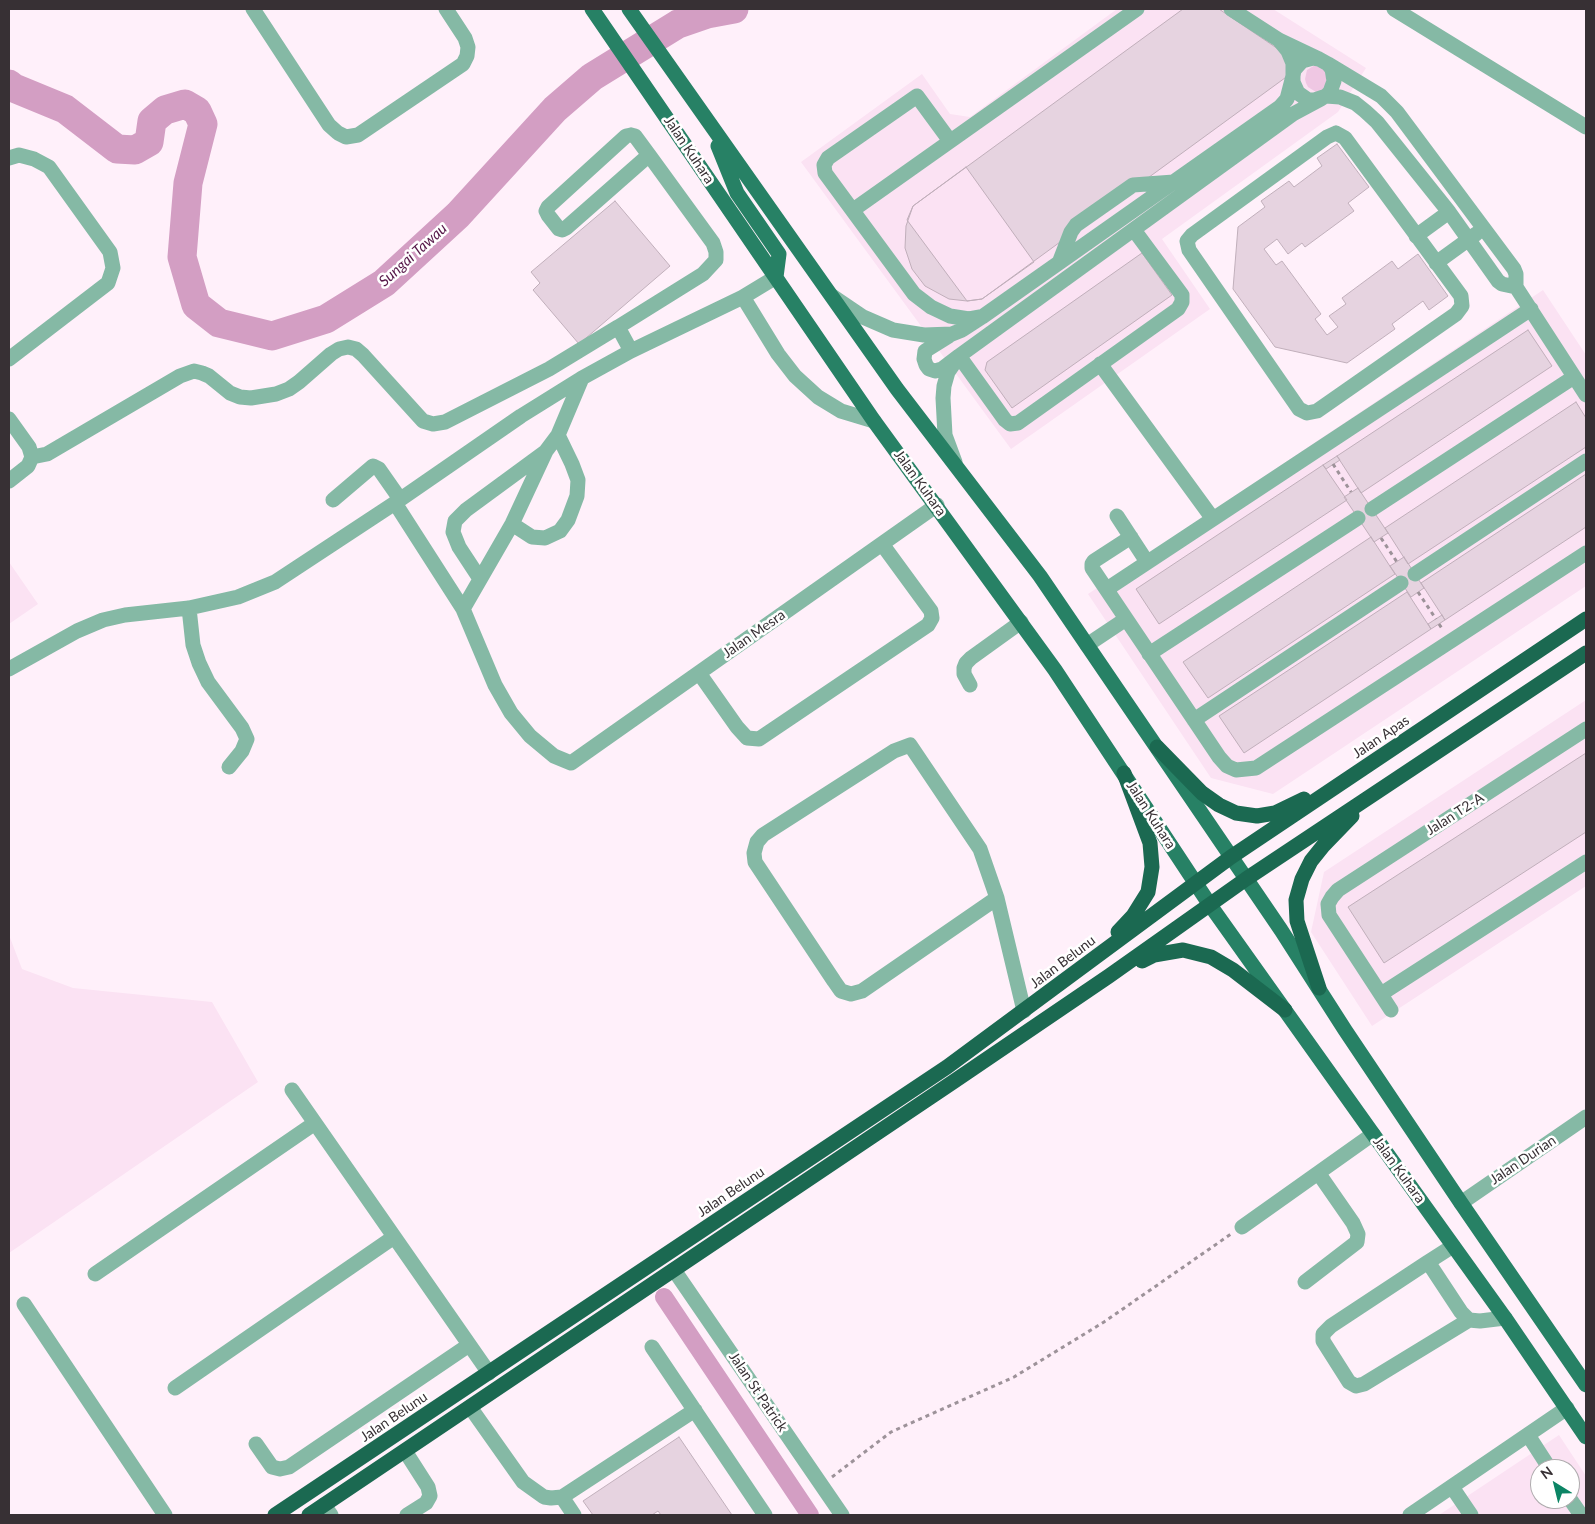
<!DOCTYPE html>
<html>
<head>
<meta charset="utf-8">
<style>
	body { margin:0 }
	#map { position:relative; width:1595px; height:1524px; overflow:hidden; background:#fff0fa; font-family:Lato,sans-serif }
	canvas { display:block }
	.frame { position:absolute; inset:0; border:10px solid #373034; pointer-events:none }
	.north { position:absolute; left:1530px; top:1459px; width:50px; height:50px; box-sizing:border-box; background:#fff; border:1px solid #afacae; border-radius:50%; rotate:324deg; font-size:14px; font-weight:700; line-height:20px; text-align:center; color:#373034 }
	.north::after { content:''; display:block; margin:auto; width:18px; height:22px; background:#0c8565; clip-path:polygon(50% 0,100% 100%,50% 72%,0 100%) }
</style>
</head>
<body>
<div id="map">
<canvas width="1595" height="1524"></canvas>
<div class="frame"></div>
<div class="north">N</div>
</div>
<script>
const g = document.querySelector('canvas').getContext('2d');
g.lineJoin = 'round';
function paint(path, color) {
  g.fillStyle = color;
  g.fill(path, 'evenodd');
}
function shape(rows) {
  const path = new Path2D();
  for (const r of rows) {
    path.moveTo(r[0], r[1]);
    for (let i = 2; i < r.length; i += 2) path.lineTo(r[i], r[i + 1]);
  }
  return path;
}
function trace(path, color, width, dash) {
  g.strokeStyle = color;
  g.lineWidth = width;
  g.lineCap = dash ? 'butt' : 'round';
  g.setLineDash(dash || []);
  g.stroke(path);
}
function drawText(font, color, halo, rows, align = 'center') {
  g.font = font + ' Lato,sans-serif';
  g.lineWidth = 5;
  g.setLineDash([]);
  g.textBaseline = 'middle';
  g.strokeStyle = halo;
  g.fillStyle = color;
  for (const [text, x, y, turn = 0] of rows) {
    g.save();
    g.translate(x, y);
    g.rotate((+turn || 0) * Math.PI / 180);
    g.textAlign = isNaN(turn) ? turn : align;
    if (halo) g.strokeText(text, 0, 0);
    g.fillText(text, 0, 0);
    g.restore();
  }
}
paint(shape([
	[1117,9,1273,9,1366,68,1338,112,1162,239,1210,309,1011,449,801,162,922,74,950,114,970,117],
	[1543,290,1586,355,1586,586,1273,794,1211,778,1088,594],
	[9,562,38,604,9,624],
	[1586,700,1586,886,1372,1026,1311,932,1324,872],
	[9,935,22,969,73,988,212,1002,258,1082,9,1253],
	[1559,1435,1586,1476,1586,1515,1439,1515],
	[1540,1469,1570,1469,1570,1499,1540,1499]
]), '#fbe2f3');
paint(shape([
	[1315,65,1324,65,1328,89,1316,92,1308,87,1306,83,1305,79,1307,70]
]), '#efc7e3');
trace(shape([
	[664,1297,810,1515]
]), '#d39ec3', 18);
trace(shape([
	[9,84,14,88,65,109,117,149,135,150,149,142,152,121,165,110,185,104,197,111,203,124,188,183,182,257,196,305,219,323,272,336,326,319,384,283,458,215,555,109,592,77,678,24,707,14,734,9]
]), '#d39ec3', 29);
const building = shape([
	[1183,9,1219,9,1284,53,1289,75,982,299,967,301,949,299,925,286,912,269,905,248,906,226,913,206,1183,9],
	[1337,144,1369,187,1348,203,1354,211,1305,247,1302,243,1288,254,1277,239,1264,249,1276,265,1282,261,1321,314,1315,319,1327,335,1338,327,1329,316,1346,304,1342,298,1392,261,1398,269,1418,254,1448,296,1429,310,1423,301,1392,324,1395,329,1347,363,1275,347,1233,289,1238,227,1265,207,1261,201,1289,181,1294,187,1322,166,1317,158,1337,144],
	[966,167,1034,262,982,299,967,301,907,220,913,206,966,167],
	[615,201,670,266,579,344,533,290,540,283,531,272,615,201],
	[1142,253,1172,295,1012,408,985,370,987,362,1142,253],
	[1528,330,1552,366,1361,493,1337,456,1528,330],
	[1576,402,1586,418,1586,447,1408,564,1385,528,1576,402],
	[1337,456,1340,460,1326,469,1323,465,1337,456],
	[1323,465,1347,500,1159,624,1136,589,1323,465],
	[1586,474,1586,527,1445,620,1421,583,1586,474],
	[1358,488,1388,533,1374,542,1344,497,1358,488],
	[1371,537,1395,574,1208,698,1183,662,1371,537],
	[1404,557,1424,588,1411,597,1390,566,1404,557],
	[1407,592,1431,629,1244,753,1219,716,1407,592],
	[1442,615,1445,620,1431,629,1428,624,1442,615],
	[1586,753,1586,832,1384,963,1348,907,1586,753],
	[679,1437,732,1515,661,1515,658,1511,652,1515,593,1515,583,1501,679,1437]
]);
paint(building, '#e6d3e0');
trace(building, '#c1afbb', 1);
trace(shape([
	[1333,464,1351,492],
	[1381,538,1397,562],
	[1418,592,1436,619],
	[1439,624,1443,630],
	[832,1477,891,1432,1014,1377,1104,1322,1231,1234]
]), '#9d9299', 3, [4, 4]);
trace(shape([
	[253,9,329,125,338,133,346,137,358,135,463,64,467,56,468,47,465,38,446,9],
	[1231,9,1279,40,1319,59],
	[1394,9,1586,127],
	[1328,64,1381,96,1397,112,1514,269,1516,274,1516,287,1586,395],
	[1326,96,1330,92,1334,81,1332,69,1328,64,1319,59,1313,58,1302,61,1294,70,1293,76,1293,82,1298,93,1308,100,1314,100,1326,96,1340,97,1355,103,1365,111,1377,122,1449,212,1498,281,1502,284,1516,287],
	[1336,133,1345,138,1461,296,1462,306,1456,314,1317,411,1307,413,1299,409,1189,250,1187,241,1192,235,1327,137,1336,133],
	[631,135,635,136,649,155,566,228,562,230,559,229,548,215,546,211,548,207,626,136,631,135],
	[950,141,917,96,828,158,824,165,825,173,914,294,931,307,950,316,969,319,980,317],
	[9,158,19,155,34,159,49,167,110,252,113,268,108,283,9,359],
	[853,210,1137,9],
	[1416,236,1449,212],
	[1059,263,1071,232,1076,225,1133,185,1174,182],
	[1436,263,1476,234],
	[832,296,863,317,893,330,924,335,952,334,962,330,982,317,1280,107,1287,99,1293,76,1293,63,1288,51,1279,40],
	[743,297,778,354,795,376,818,397,841,411,874,421],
	[618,327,703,274,716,260,716,252,713,243,649,155],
	[949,336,925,351,924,359,926,365,929,369,935,371,942,369,959,356,1005,420,1010,424,1018,423,1178,309,1182,302,1182,295,1134,230],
	[1100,364,1213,519],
	[9,419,29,447,32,457,28,466,9,481],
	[32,457,47,454,180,376,194,371,202,373,209,376,230,393,240,397,251,398,276,394,289,389,299,382,331,354,339,349,348,347,356,349,363,355,423,421,433,424,445,422,549,369,618,327,631,351],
	[955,462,945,435,943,398,944,386,948,372,959,356,1293,114,1321,99],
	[333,500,373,466,379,469,400,499],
	[395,503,463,609,495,685,511,713,530,736,554,756,571,763,937,505],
	[1372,509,1574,377],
	[1117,516,1147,562],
	[512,524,532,537,545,538,560,531,568,520,577,496,578,480,572,464,558,435],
	[1131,537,1094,561,1092,564,1092,568,1219,757,1227,766,1236,770,1256,768,1586,553],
	[1415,574,1586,461],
	[480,579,459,547,453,532,455,521,466,510,545,452],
	[1107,589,1531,309],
	[189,608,193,645,199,663,208,682,242,728,247,739,242,751,229,767],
	[463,609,512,524,546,451,558,435,582,378],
	[1087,645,1126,619],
	[1149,654,1358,518],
	[9,669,77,631,103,620,125,615,189,608,238,597,275,582,395,503,521,416,582,378,631,351,743,297,776,277],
	[699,673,737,727,747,738,759,739,928,625,932,618,931,611,882,544],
	[970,685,964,674,964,668,966,663,971,658,1021,622],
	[1194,720,1401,583],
	[997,898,862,991,851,994,841,991,834,981,755,862,754,853,757,842,763,835,894,751,910,745,980,849,997,898,1024,1011],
	[1381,994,1586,862],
	[1391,1010,1329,915,1328,904,1332,897,1338,890,1586,729],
	[292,1090,489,1373],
	[1461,1203,1586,1117],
	[1242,1227,1373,1134],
	[1453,1246,1428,1262,1461,1312,1469,1320,1480,1321,1505,1318],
	[1428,1262,1331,1326,1323,1334,1323,1341,1349,1382,1356,1386,1364,1384,1469,1320],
	[674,1270,842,1515],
	[95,1274,315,1123],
	[1305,1282,1357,1242,1358,1234,1353,1223,1319,1174],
	[24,1304,165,1515],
	[652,1347,765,1515],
	[175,1388,394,1237],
	[470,1407,523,1482,544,1497,551,1498,562,1497,695,1410],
	[1528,1435,1550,1469],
	[256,1444,272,1467,280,1469,289,1467,469,1345],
	[405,1451,428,1487,430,1496,426,1503,407,1515],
	[1452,1487,1471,1515],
	[562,1497,574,1515],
	[1570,1499,1581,1515],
	[324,1505,331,1515],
	[1410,1515,1567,1408]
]), '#85b9a5', 15);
trace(shape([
	[592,9,874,421,1055,670,1210,905,1373,1134,1505,1318,1586,1437],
	[629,9,897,389,1040,576,1281,930,1345,1030,1461,1203,1586,1385],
	[718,146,737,193,779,254,776,277]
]), '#278165', 15);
trace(shape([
	[1157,747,1202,793,1219,805,1236,813,1257,816,1275,813,1304,799],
	[1118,932,1133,916,1148,892,1152,867,1150,843,1124,773],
	[1142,961,1154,955,1183,950,1211,957,1233,970,1285,1010],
	[1319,988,1297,921,1296,900,1302,879,1311,861,1323,846,1352,816],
	[275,1515,947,1067,1231,857,1586,619],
	[309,1515,953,1082,1109,976,1246,879,1586,653]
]), '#1b6951', 15);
drawText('14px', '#373034', '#fff', [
	["Jalan Kuhara",689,150,56],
	["Jalan Kuhara",920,483,54],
	["Jalan Mesra",754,634,-35],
	["Jalan Apas",1381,737,-34],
	["Jalan T2-A",1455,814,-33],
	["Jalan Kuhara",1151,815,57],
	["Jalan Belunu",1063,962,-37],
	["Jalan Durian",1523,1160,-34],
	["Jalan Kuhara",1399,1170,54],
	["Jalan Belunu",731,1192,-34],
	["Jalan St Patrick",758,1392,56],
	["Jalan Belunu",394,1417,-34]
]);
drawText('italic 15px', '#561849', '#fff', [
	["Sungai Tawau",413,255,-42]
]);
</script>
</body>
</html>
